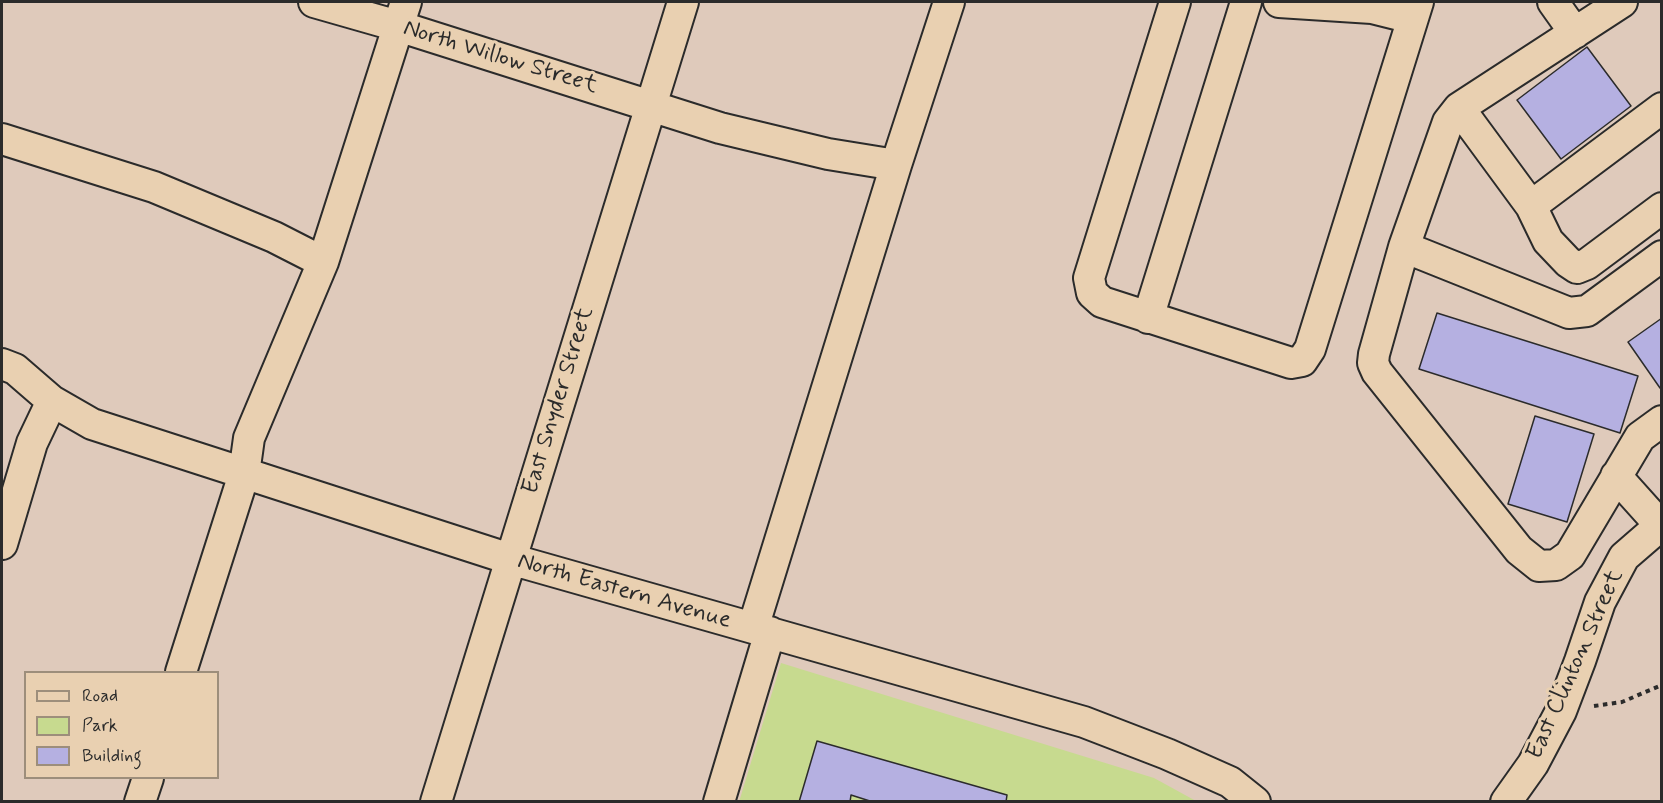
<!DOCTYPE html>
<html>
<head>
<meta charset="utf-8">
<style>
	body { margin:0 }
	#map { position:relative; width:1663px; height:803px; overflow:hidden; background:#dfcabb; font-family:Mynerve,sans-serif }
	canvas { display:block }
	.frame { position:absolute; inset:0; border:3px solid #2b2b2b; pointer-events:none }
	.legend { position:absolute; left:24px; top:671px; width:195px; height:108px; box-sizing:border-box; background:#e9d0b1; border:2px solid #9d8e7b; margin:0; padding:8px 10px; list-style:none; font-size:18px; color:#2b2b2b }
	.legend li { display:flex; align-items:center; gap:12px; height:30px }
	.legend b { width:30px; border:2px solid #9d8e7b }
</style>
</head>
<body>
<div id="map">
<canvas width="1663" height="803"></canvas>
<div class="frame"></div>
<ul class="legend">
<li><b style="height:8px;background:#e9d0b1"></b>Road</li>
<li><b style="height:16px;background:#c7da8f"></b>Park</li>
<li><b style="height:16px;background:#b5b0e1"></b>Building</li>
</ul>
</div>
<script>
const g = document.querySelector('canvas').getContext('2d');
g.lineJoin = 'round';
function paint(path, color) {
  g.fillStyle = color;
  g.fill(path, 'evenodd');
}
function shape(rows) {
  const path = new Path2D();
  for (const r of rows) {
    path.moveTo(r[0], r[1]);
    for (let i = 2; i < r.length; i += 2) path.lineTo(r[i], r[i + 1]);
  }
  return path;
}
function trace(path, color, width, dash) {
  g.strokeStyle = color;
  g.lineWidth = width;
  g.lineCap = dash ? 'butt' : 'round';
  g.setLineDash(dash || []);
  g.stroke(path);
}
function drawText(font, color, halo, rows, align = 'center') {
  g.font = font + ' Mynerve,sans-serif';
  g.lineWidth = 6;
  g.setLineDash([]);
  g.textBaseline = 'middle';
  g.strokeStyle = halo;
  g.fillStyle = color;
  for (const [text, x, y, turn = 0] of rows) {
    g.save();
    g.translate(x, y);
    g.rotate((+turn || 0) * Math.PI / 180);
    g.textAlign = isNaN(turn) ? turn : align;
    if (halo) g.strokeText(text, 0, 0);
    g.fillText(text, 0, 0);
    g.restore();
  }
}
paint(shape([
	[781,663,1154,778,1196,801,739,802]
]), '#c7da8f');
const building = shape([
	[1587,47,1631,106,1561,159,1517,100,1587,47],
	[1437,313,1638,376,1620,433,1419,369,1437,313],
	[1662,318,1662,387,1660,388,1628,342,1662,318],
	[1535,416,1594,434,1567,522,1508,504,1535,416],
	[817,741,1007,795,1006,802,873,802,851,795,850,802,799,802,817,741]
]);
paint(building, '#b5b0e1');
trace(building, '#2b2b2b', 1.5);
const minor = shape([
	[314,2,398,26,720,128,828,154,896,165],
	[1175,2,1089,278,1092,293,1102,302,1291,363,1302,361,1310,349,1418,2],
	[1279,2,1372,8,1412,18],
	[1553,2,1575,33],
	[1459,108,1531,206,1548,241,1568,262,1577,268,1587,264,1662,208],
	[2,139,154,187,274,237,323,262],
	[1531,206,1662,108],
	[1404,247,1448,122,1459,108,1622,2],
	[1662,256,1587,311,1569,313,1404,247,1374,354,1373,363,1377,372,1519,550,1539,566,1556,565,1570,555,1640,437,1662,421],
	[1148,318,1246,2],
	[2,364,15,369,52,401,92,424,510,559,1084,722,1167,754,1230,782,1255,802],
	[1616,476,1660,525],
	[2,544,32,443,52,401],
	[753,628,896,165,949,2],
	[181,672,244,474,249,438,323,262,406,2],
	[140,802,148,778],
	[436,802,683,2],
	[719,802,770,632],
	[1506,802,1533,764,1561,711,1580,661,1600,602,1624,557,1662,524]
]);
trace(minor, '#2b2b2b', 34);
trace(shape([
	[1594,706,1622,702,1662,685]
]), '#2b2b2b', 4, [4.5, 4.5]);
trace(minor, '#e9d0b1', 30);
drawText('24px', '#2b2b2b', '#e9d0b1', [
	["North Willow Street",500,58,17],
	["East Snyder Street",559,401,-73],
	["North Eastern Avenue",624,592,16],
	["East Clinton Street",1576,665,-66]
]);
</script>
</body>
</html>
